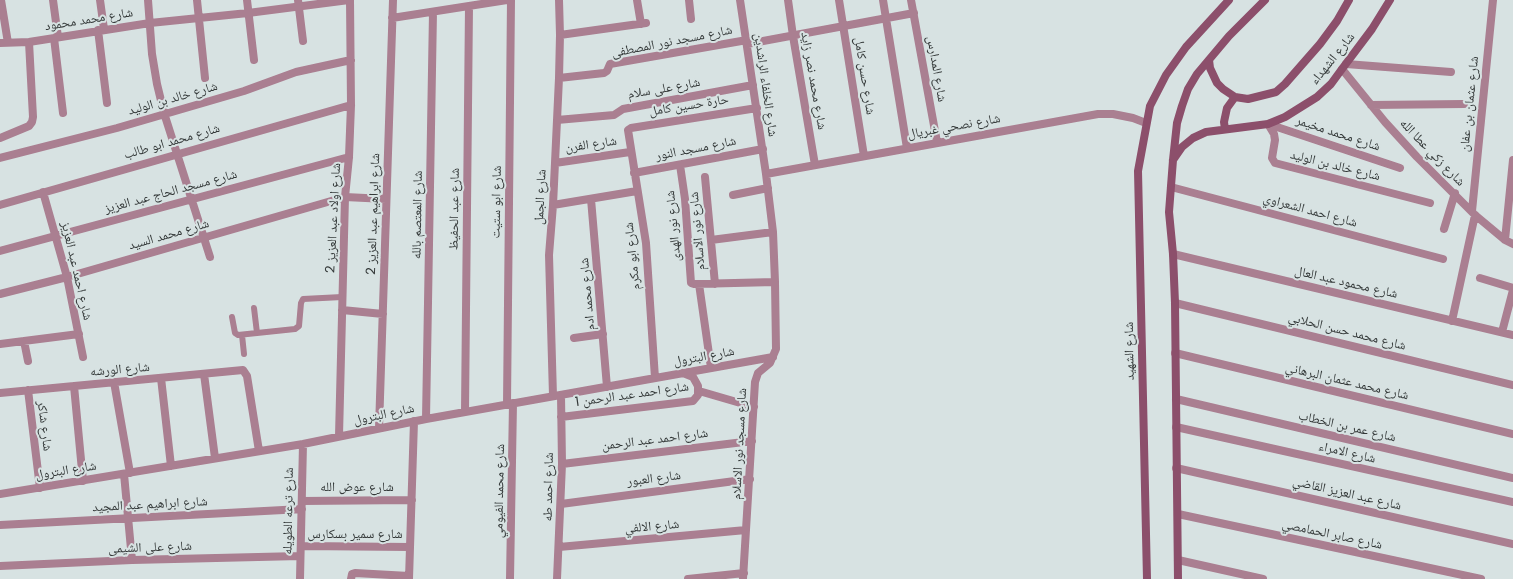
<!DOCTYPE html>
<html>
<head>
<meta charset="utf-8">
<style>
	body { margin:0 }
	canvas { display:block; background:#d7e2e2 }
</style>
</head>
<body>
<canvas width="1513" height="579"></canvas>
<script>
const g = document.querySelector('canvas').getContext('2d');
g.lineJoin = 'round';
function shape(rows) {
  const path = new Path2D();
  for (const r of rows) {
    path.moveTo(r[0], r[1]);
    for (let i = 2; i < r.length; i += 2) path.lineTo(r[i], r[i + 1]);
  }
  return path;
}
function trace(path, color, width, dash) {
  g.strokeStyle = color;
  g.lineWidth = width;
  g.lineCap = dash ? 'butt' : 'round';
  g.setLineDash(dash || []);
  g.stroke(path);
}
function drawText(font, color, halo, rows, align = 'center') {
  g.font = font + ' Poppins,"Noto Naskh Arabic",sans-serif';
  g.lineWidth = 4;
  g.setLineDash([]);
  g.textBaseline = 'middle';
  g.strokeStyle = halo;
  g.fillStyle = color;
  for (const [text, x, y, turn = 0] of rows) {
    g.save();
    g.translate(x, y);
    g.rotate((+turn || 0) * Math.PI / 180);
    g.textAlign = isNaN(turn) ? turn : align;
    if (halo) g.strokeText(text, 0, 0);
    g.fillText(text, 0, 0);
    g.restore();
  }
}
trace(shape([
	[254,308,257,333],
	[232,317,235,333,238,335,295,329,299,326,301,303,303,299,342,297],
	[242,335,244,354]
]), '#aa7f91', 6);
trace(shape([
	[1,0,8,43],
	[53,0,58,37],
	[100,0,104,29],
	[148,0,152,54,157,84,164,113,210,257],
	[197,0,205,78],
	[247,0,254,60],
	[298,0,303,41],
	[637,0,641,24],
	[689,0,691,19],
	[740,0,766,174,773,232,775,282,776,349,770,363,758,373,755,382,743,579],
	[788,0,793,36,815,165],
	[839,0,864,156],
	[883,0,907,148],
	[911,0,937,142],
	[392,18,507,0],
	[98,30,107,103],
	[560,35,646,23],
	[54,38,63,113],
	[0,43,29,42,150,23,248,13,349,0],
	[747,44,914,13],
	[1346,64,1451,72],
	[1342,69,1385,122,1417,157,1475,215,1505,240,1513,244],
	[559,78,604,73,607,71,610,64,747,40],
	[1371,105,1464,104],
	[557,120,614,115,623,109,753,85],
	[1268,124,1274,134,1275,140,1272,158,1275,163,1430,203],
	[1268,124,1400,168],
	[0,138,29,126,32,122,33,117,29,42],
	[0,158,117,128,244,91,296,72,351,60],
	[555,163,630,152],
	[680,165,685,199,691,283,694,284,775,282],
	[634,173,763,149],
	[766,174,1098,114,1113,114,1133,118,1146,123],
	[705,177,715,284],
	[1171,187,1443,259],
	[43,192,67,277,83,357],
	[733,195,768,188],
	[591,199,607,387],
	[0,205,351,105],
	[553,205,637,191],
	[1472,211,1493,0],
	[1444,229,1455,193],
	[711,240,773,232],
	[1505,240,1513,160],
	[0,251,349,157],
	[1173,254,1513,335],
	[1480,278,1513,288],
	[699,284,711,368],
	[0,294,67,277,345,197,386,199],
	[1175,303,1513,385],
	[342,310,383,314],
	[1452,321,1475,215],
	[1502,332,1513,290],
	[574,338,603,334],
	[24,341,28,361],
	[0,344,79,334],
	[1175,353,1513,434],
	[204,374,215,458],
	[161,378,171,466],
	[655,378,646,243,628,130,631,128,757,108],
	[114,382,130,473],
	[74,386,83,481],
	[28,390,40,488],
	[699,391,754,407],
	[0,393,243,370,247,376,259,451],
	[553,396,549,255,553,205,559,78,560,35,559,0],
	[1176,399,1513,478],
	[507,404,511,0],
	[465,412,469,6],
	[561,417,693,401,698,395,698,386,693,377,683,373],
	[426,419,433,12],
	[1176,427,1513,502],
	[379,428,393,0],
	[339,436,345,197,349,157,351,105,350,0],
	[562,464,752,441],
	[1176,468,1513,544],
	[124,474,132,560],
	[0,494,303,444,426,419,773,357],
	[302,501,412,500],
	[561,504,750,479],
	[1178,514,1481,579],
	[0,525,302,509],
	[301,546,410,547],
	[559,547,746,530],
	[1178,560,1263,579],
	[0,566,132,560,300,556],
	[300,579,303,444],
	[351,579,352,574,355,573,409,576],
	[409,579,414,421],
	[510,579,513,403],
	[557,579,562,464,561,395],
	[688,579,744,573]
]), '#aa7f91', 8);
trace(shape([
	[1209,60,1210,68,1217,83,1223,89,1235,97,1248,99,1276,92,1285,84,1320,44,1337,21,1349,0],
	[1225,129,1224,122,1227,108,1235,97],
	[1173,160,1182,147,1193,138,1206,132,1268,124,1285,117,1317,97,1331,84,1342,69,1372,29,1390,0],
	[1147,579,1138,171,1150,106,1166,75,1186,47,1229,0],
	[1178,579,1175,303,1173,254,1169,212,1173,160,1177,123,1182,106,1188,89,1197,74,1229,36,1265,0]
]), '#8c4f6b', 8);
drawText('13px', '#333838', '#d7e2e2', [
	["شارع محمد محمود",89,20,-9],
	["شارع مسجد نور المصطفى",672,42,-11],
	["شارع الشهداء",1333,59,-51],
	["شارع المدارس",936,69,80],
	["شارع حسن كامل",864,76,81],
	["شارع محمد نصر زايد",813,81,80],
	["شارع الخلفاء الراشدين",765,85,82],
	["شارع على سلام",664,89,-10],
	["شارع خالد بن الوليد",173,99,-16],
	["شارع عثمان بن عفان",1470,104,-84],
	["حارة حسين كامل",689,106,-9],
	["شارع نصحي غبريال",954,127,-10],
	["شارع محمد مخيمر",1338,134,18],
	["شارع محمد ابو طالب",172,142,-16],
	["شارع الفرن",591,145,-8],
	["شارع مسجد النور",696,149,-11],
	["شارع زكي عطا الله",1432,153,46],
	["شارع خالد بن الوليد",1335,166,14],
	["شارع مسجد الحاج عبد العزيز",171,192,-15],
	["شارع الجمل",541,197,-87],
	["شارع ابو ستيت",497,202,-89],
	["شارع عبد الحفيظ",455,209,-89],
	["شارع احمد الشعراوي",1310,211,15],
	["شارع ابراهيم عبد العزيز 2",374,214,-88],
	["شارع المعتصم بالله",418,215,-89],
	["شارع اولاد عبد العزيز 2",334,218,-87],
	["شارع نور الهدى",674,226,-95],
	["شارع نور الاسلام",698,231,-95],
	["شارع محمد السيد",169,235,-16],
	["شارع ابو مكرم",633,256,-96],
	["شارع احمد عبد العزيز",76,271,77],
	["شارع محمود عبد العال",1346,283,13],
	["شارع محمد ادم",588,294,-95],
	["شارع محمد حسن الحلابي",1347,332,14],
	["شارع الشهيد",1130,351,-91],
	["شارع البترول",704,357,-10],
	["شارع الورشه",120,370,-5],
	["شارع محمد عثمان البرهاني",1347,382,13],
	["شارع احمد عبد الرحمن 1",632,395,-8],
	["شارع البترول",384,415,-12],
	["شارع شاكر",44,426,83],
	["شارع عمر بن الخطاب",1347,427,13],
	["شارع احمد عبد الرحمن",655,440,-7],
	["شارع مسجد نور الاسلام",740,444,-87],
	["شارع الامراء",1347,453,13],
	["شارع البترول",66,471,-9],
	["شارع العبور",654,479,-7],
	["شارع احمد طه",549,487,-89],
	["شارع عوض الله",357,488],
	["شارع محمد الفيومي",500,491,-89],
	["شارع عبد العزيز القاضي",1347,494,13],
	["شارع ابراهيم عبد المجيد",150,505,-3],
	["شارع ترعه الطويله",289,511,-89],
	["شارع الالفي",652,527,-5],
	["شارع سمير بسكارس",355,535],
	["شارع صابر الحمامصي",1332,535,12],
	["شارع على الشيمى",150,548,-2]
]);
</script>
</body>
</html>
